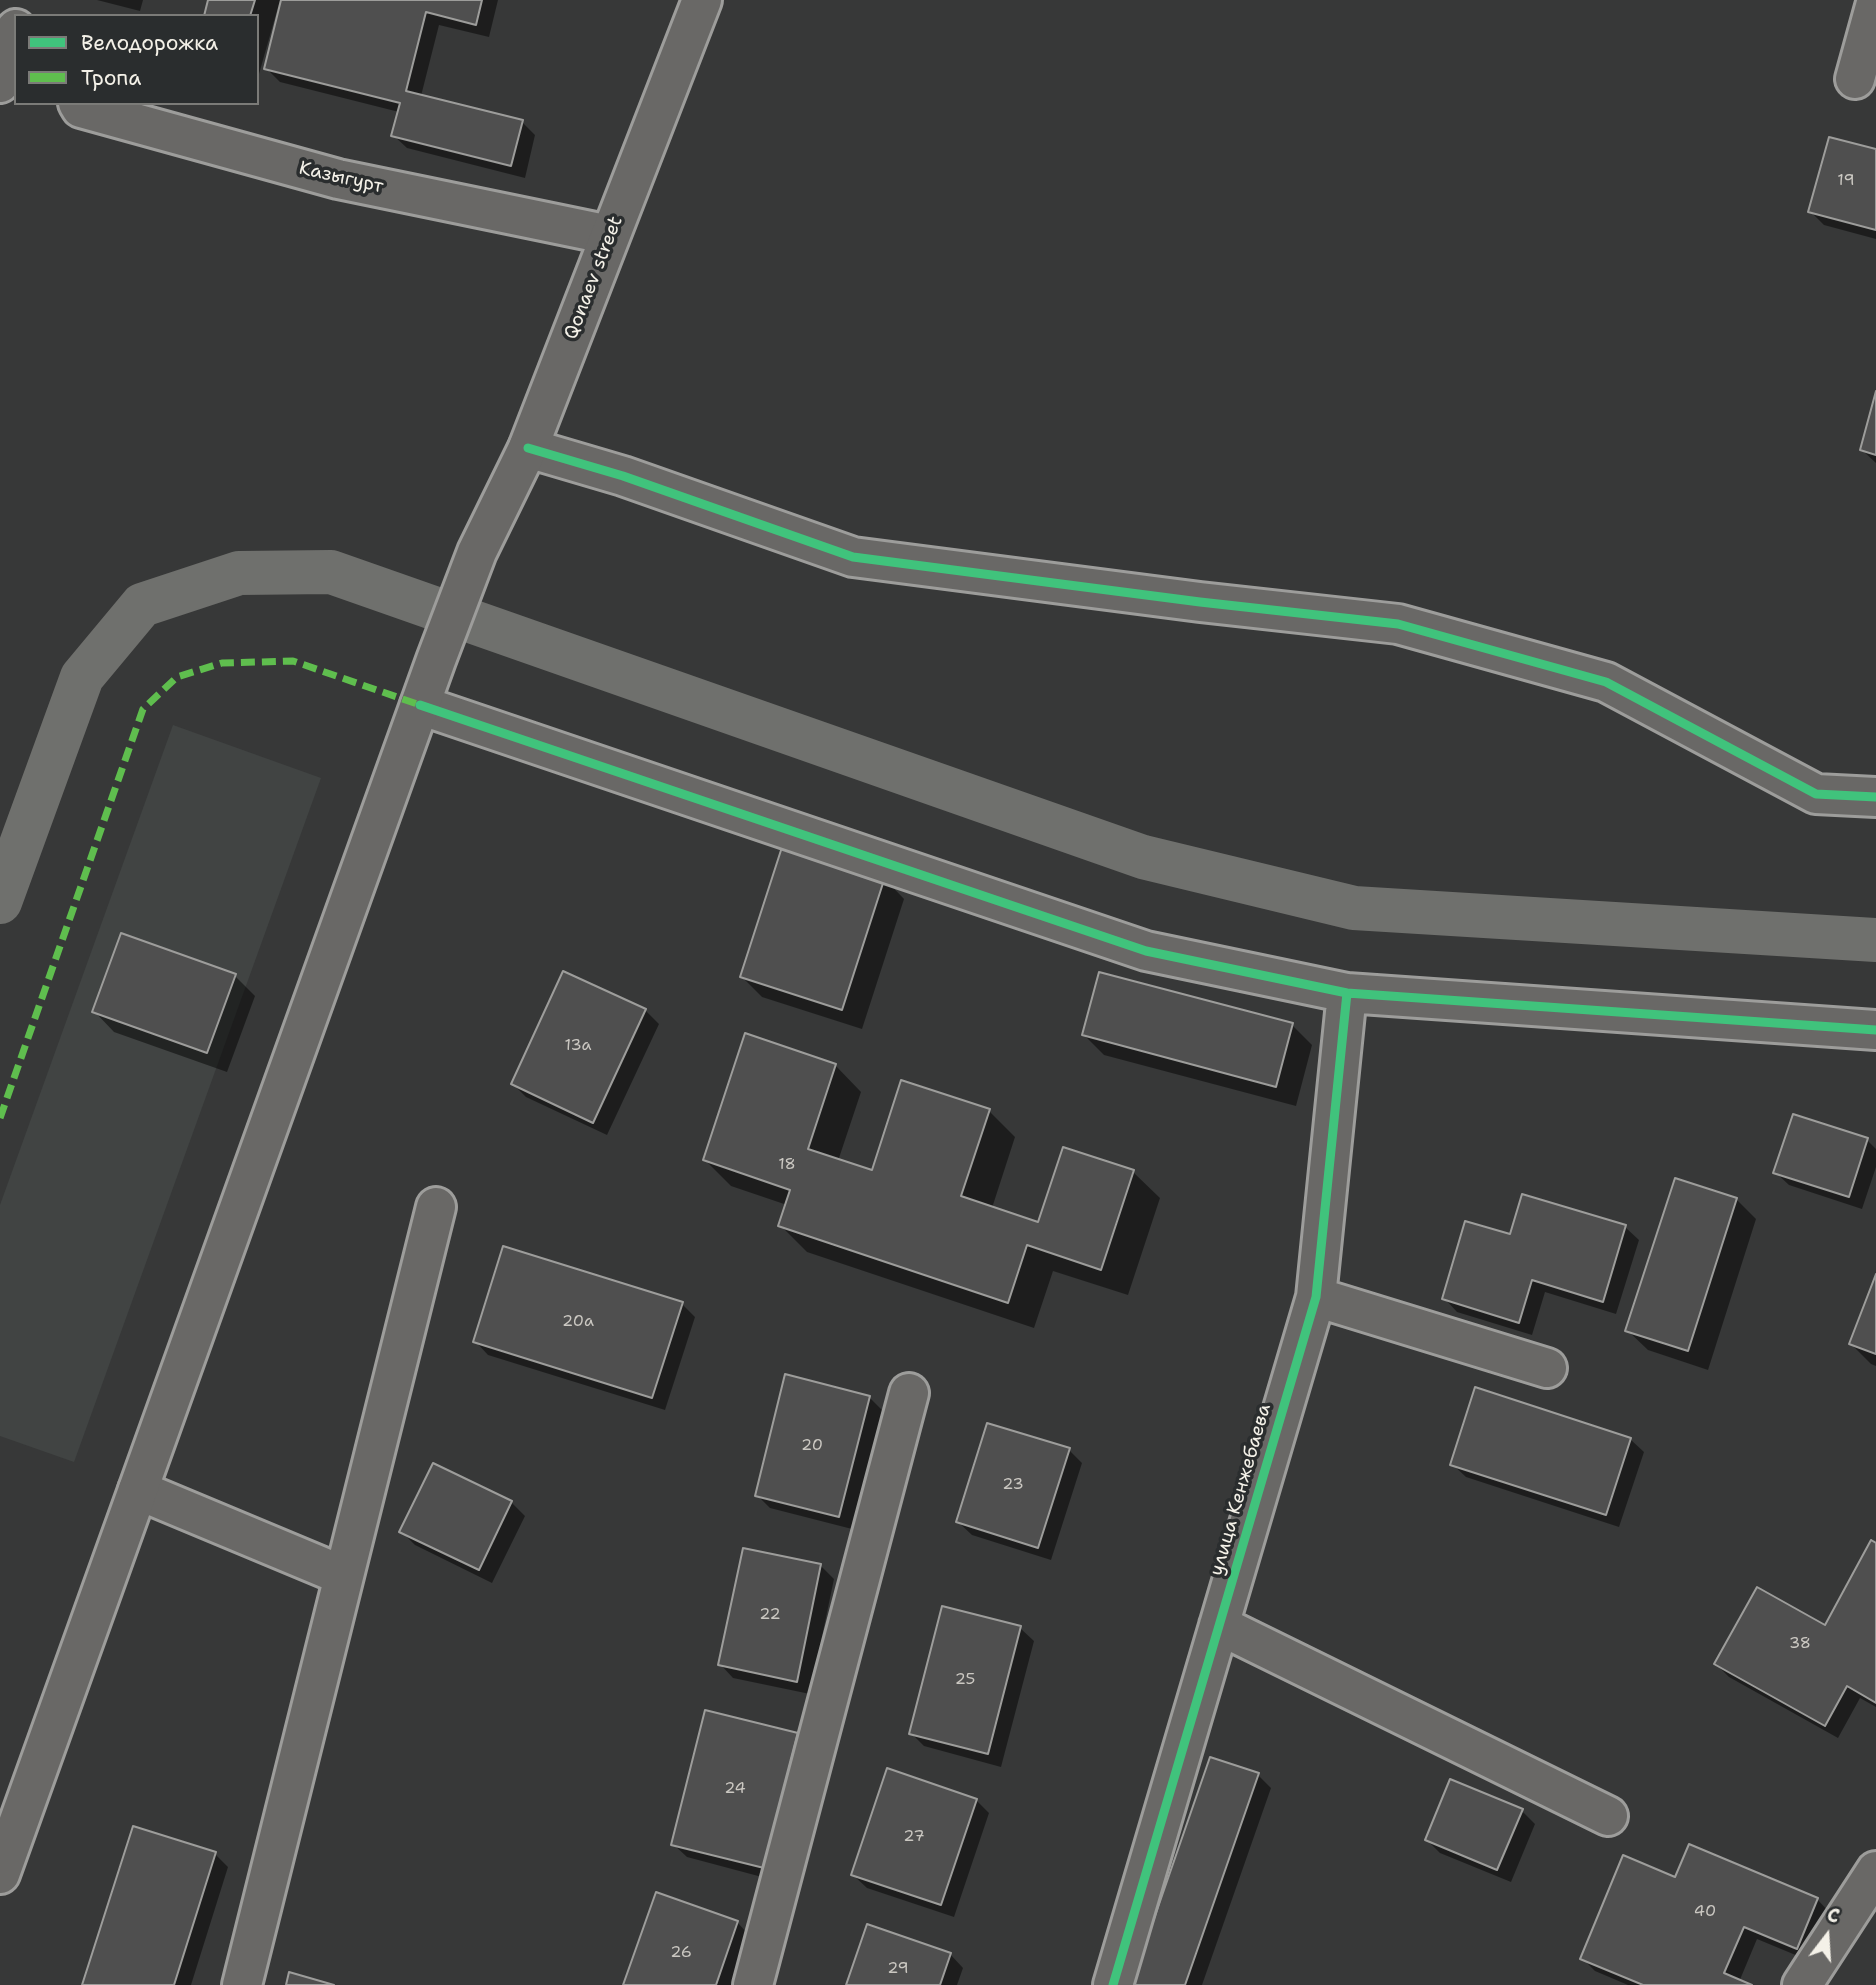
<!DOCTYPE html>
<html>
<head>
<meta charset="utf-8">
<style>
	body { margin:0 }
	#map { position:relative; width:1876px; height:1985px; overflow:hidden; background:#373838; font-family:"Shantell Sans",sans-serif }
	canvas { display:block }
	.legend { position:absolute; left:14px; top:14px; width:245px; height:91px; box-sizing:border-box; background:#2a2d2e; border:2px solid #7b7b78; margin:0; padding:9px 12px; list-style:none; font-size:21px; color:#f4f1e8 }
	.legend li { display:flex; align-items:center; gap:14px; height:35px }
	.legend b { width:35px; border:2px solid #7b7b78 }
	.north { position:absolute; left:1792px; top:1901px; width:70px; height:70px; -webkit-text-stroke:5px #2a2d2e; paint-order:stroke; rotate:17deg; font-size:19px; font-weight:700; line-height:28px; text-align:center; color:#f4f1e8 }
	.north::after { content:''; display:block; margin:auto; width:24px; height:32px; background:#f4f1e8; clip-path:polygon(50% 0,100% 100%,50% 72%,0 100%) }
</style>
</head>
<body>
<div id="map">
<canvas width="1876" height="1985"></canvas>
<ul class="legend">
<li><b style="height:9px;background:#40c37c"></b>Велодорожка</li>
<li><b style="height:9px;background:#5fbe4e"></b>Тропа</li>
</ul>
<div class="north">С</div>
</div>
<script>
const g = document.querySelector('canvas').getContext('2d');
g.lineJoin = 'round';
function paint(path, color) {
  g.fillStyle = color;
  g.fill(path, 'evenodd');
}
function shape(rows) {
  const path = new Path2D();
  for (const r of rows) {
    path.moveTo(r[0], r[1]);
    for (let i = 2; i < r.length; i += 2) path.lineTo(r[i], r[i + 1]);
  }
  return path;
}
function trace(path, color, width, dash) {
  g.strokeStyle = color;
  g.lineWidth = width;
  g.lineCap = dash ? 'butt' : 'round';
  g.setLineDash(dash || []);
  g.stroke(path);
}
function drawText(font, color, halo, rows, align = 'center') {
  g.font = font + ' "Shantell Sans",sans-serif';
  g.lineWidth = 7;
  g.setLineDash([]);
  g.textBaseline = 'middle';
  g.strokeStyle = halo;
  g.fillStyle = color;
  for (const [text, x, y, turn = 0] of rows) {
    g.save();
    g.translate(x, y);
    g.rotate((+turn || 0) * Math.PI / 180);
    g.textAlign = isNaN(turn) ? turn : align;
    if (halo) g.strokeText(text, 0, 0);
    g.fillText(text, 0, 0);
    g.restore();
  }
}
paint(shape([
	[173,725,321,778,74,1462,0,1436,0,1205]
]), '#414443');
paint(shape([
	[97,0,143,0,140,11],
	[210,0,280,0,259,74,257,74,257,16,205,16],
	[283,0,498,0,489,37,439,25,421,96,522,122,535,135,525,178,407,148,393,135,399,112,280,82,266,68],
	[1876,151,1876,239,1824,225,1810,211],
	[1876,397,1876,463,1862,450],
	[884,878,904,899,862,1029,762,997,742,977],
	[235,976,255,996,227,1072,114,1032,94,1011],
	[645,1010,659,1024,607,1135,526,1097,513,1084],
	[1292,1025,1312,1045,1296,1106,1104,1055,1084,1035],
	[835,1065,861,1092,838,1161,873,1172,989,1111,1015,1137,992,1208,1039,1224,1064,1149,1133,1172,1160,1198,1128,1295,1053,1271,1034,1328,807,1252,780,1225,787,1205,731,1186,705,1160],
	[1867,1140,1876,1149,1876,1167,1862,1209,1789,1185,1775,1172],
	[1736,1199,1756,1219,1708,1370,1648,1350,1627,1330],
	[1625,1227,1639,1240,1616,1314,1545,1292,1532,1335,1457,1312,1444,1298,1511,1237],
	[1876,1279,1876,1366,1871,1364,1851,1344],
	[682,1304,695,1317,665,1410,488,1355,475,1341],
	[869,1397,883,1411,852,1529,770,1508,757,1495],
	[1630,1439,1644,1452,1619,1527,1466,1477,1452,1464],
	[1069,1450,1082,1463,1051,1560,972,1535,958,1522],
	[434,1465,511,1502,525,1516,492,1583,415,1545,402,1532],
	[1876,1545,1876,1707,1860,1698,1838,1738,1729,1677,1716,1664,1826,1627],
	[821,1566,834,1579,810,1694,733,1678,720,1664],
	[1020,1628,1034,1641,1001,1767,924,1746,911,1733],
	[797,1735,810,1748,777,1881,687,1857,673,1844],
	[1258,1775,1271,1788,1202,1985,1133,1985],
	[976,1800,989,1813,954,1917,867,1888,853,1875],
	[1522,1811,1535,1824,1511,1882,1440,1853,1427,1840],
	[215,1854,228,1867,191,1985,84,1985],
	[1817,1899,1830,1913,1810,1961,1757,1939,1739,1982,1748,1985,1628,1985,1595,1971,1582,1958],
	[737,1922,750,1936,733,1985,625,1985],
	[950,1954,963,1968,957,1985,848,1985]
]), '#0007');
trace(shape([
	[0,902,82,677,142,605,239,573,331,572,1143,857,1354,908,1876,940]
]), '#6f706d', 44);
const building = shape([
	[208,0,255,0,250,16,204,16,208,0],
	[281,0,482,0,476,25,426,12,406,91,523,120,511,166,391,136,400,103,264,69,281,0],
	[1829,137,1876,149,1876,230,1808,212,1829,137],
	[1876,391,1876,455,1860,450,1876,391],
	[783,844,885,877,842,1010,740,977,783,844],
	[121,933,236,974,207,1053,92,1012,121,933],
	[563,971,646,1009,593,1123,511,1084,563,971],
	[1099,972,1293,1023,1276,1087,1082,1035,1099,972],
	[745,1033,836,1064,808,1149,872,1170,901,1080,990,1109,961,1196,1038,1222,1063,1147,1134,1170,1101,1270,1027,1245,1008,1303,778,1226,790,1190,703,1160,745,1033],
	[1793,1114,1868,1138,1849,1197,1773,1173,1793,1114],
	[1675,1178,1737,1198,1688,1351,1625,1331,1675,1178],
	[1522,1194,1626,1225,1603,1302,1532,1280,1519,1323,1442,1299,1465,1221,1510,1234,1522,1194],
	[503,1246,683,1302,652,1398,473,1342,503,1246],
	[1876,1274,1876,1354,1849,1344,1876,1274],
	[785,1374,870,1396,839,1517,755,1496,785,1374],
	[1475,1387,1631,1438,1606,1515,1450,1465,1475,1387],
	[987,1423,1070,1448,1038,1548,956,1522,987,1423],
	[433,1463,512,1501,479,1570,399,1532,433,1463],
	[1871,1540,1876,1543,1876,1703,1847,1686,1825,1726,1714,1664,1757,1587,1825,1625,1871,1540],
	[743,1548,821,1564,797,1682,718,1665,743,1548],
	[942,1606,1021,1626,988,1754,909,1734,942,1606],
	[705,1710,798,1733,764,1868,671,1845,705,1710],
	[1210,1757,1259,1773,1185,1985,1131,1985,1210,1757],
	[887,1768,977,1799,941,1905,851,1875,887,1768],
	[1450,1779,1523,1809,1497,1870,1425,1840,1450,1779],
	[133,1826,216,1852,174,1985,82,1985,133,1826],
	[1689,1844,1818,1898,1797,1949,1744,1927,1724,1973,1752,1985,1643,1985,1580,1959,1623,1855,1675,1877,1689,1844],
	[656,1892,738,1921,716,1985,623,1985,656,1892],
	[867,1924,951,1953,940,1985,846,1985,867,1924],
	[289,1972,334,1985,286,1985,289,1972]
]);
paint(building, '#4f4f4f');
trace(building, '#9d9d9b', 2);
const minor = shape([
	[1855,79,1876,3],
	[0,83,16,29],
	[78,103,81,108,338,179,610,235],
	[528,448,623,476,853,557,1200,602,1398,624,1606,682,1816,794,1876,797],
	[420,705,1146,951,1347,993,1876,1030],
	[1316,1297,1547,1368],
	[138,1490,344,1576],
	[1219,1625,1608,1816],
	[242,1985,436,1207],
	[753,1985,909,1393],
	[1113,1985,1316,1297,1347,993],
	[1802,1985,1876,1871]
]);
const secondary = shape([
	[0,1874,436,660,477,552,528,448,702,0]
]);
trace(minor, '#9d9d9b', 44);
trace(secondary, '#9d9d9b', 44);
trace(minor, '#696866', 38);
trace(secondary, '#696866', 38);
trace(shape([
	[0,1118,143,709,177,677,222,663,293,661,420,705]
]), '#5fbe4e', 7, [14, 7]);
trace(shape([
	[528,448,623,476,853,557,1200,602,1398,624,1606,682,1816,794,1876,797],
	[420,705,1146,951,1347,993,1876,1030],
	[1113,1985,1316,1297,1347,993]
]), '#40c37c', 9);
drawText('16px', '#cbc8c2', null, [
	["19",1846,181],
	["13а",578,1046],
	["18",787,1165],
	["20а",578,1322],
	["20",812,1446],
	["23",1013,1485],
	["22",770,1615],
	["38",1800,1644],
	["25",965,1680],
	["24",735,1789],
	["27",914,1837],
	["40",1705,1912],
	["26",681,1953],
	["29",898,1969]
]);
drawText('19px', '#f4f1e8', '#2a2d2e', [
	["Казыгурт",341,178,13],
	["Qonaev street",594,278,-69],
	["улица Кенжебаева",1241,1490,-74]
]);
</script>
</body>
</html>
